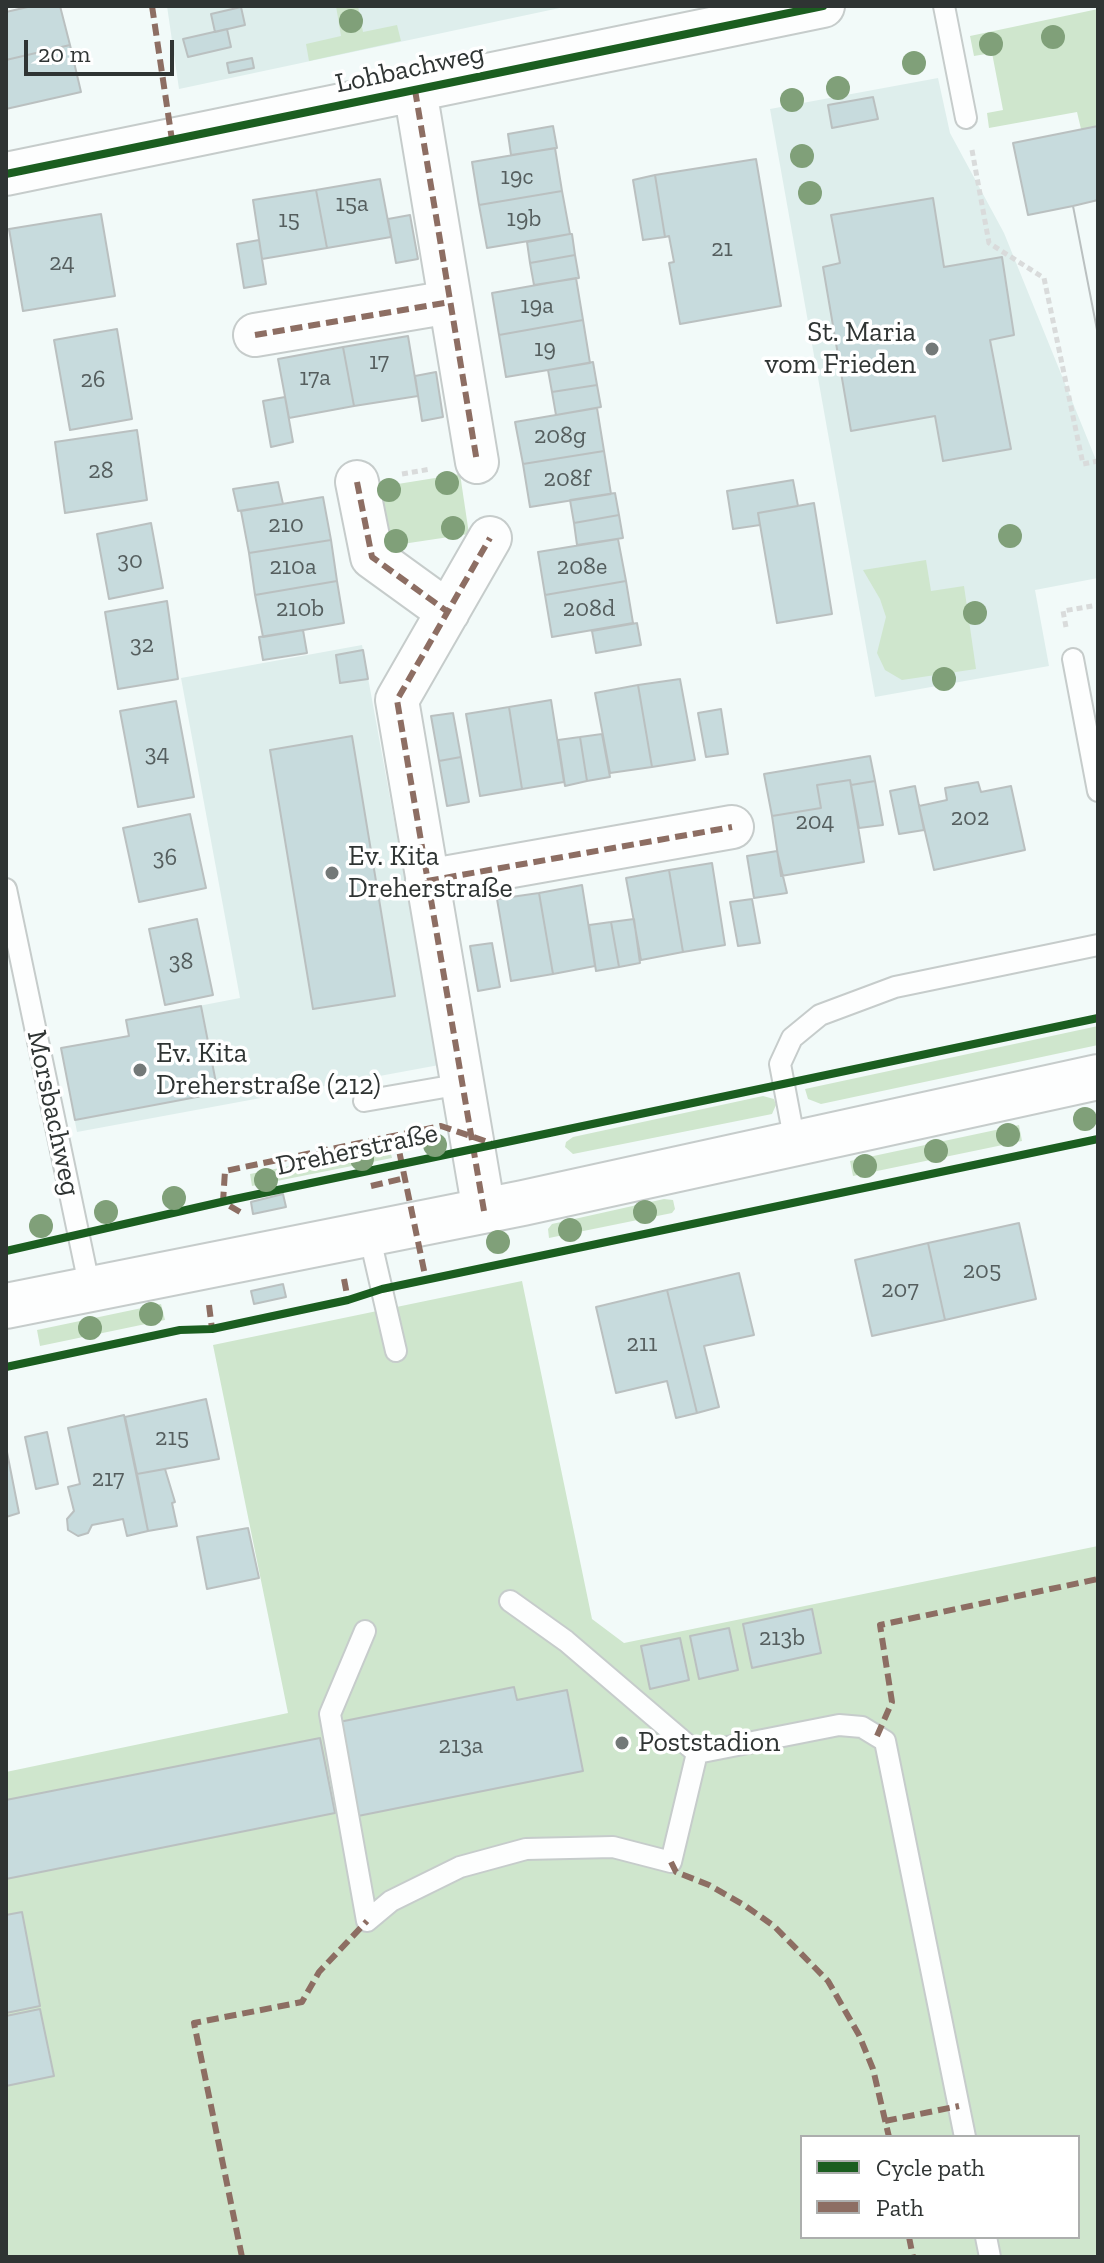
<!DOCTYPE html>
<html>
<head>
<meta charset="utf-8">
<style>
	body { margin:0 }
	#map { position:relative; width:1104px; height:2263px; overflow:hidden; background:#f2faf9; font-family:"Zilla Slab",serif }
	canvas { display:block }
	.frame { position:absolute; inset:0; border:8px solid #2f3433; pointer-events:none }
	.legend { position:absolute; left:800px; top:2135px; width:280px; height:104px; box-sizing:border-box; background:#fff; border:2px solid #acaead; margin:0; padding:10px 14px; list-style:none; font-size:24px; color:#2f3433 }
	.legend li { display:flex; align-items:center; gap:16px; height:40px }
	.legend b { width:40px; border:2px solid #acaead }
	.scale { position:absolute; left:24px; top:40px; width:150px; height:36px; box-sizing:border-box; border:4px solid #2f3433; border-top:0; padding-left:10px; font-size:24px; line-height:28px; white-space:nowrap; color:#2f3433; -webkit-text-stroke:6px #fff; paint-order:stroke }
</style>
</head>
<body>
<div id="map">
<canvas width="1104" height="2263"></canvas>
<div class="frame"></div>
<ul class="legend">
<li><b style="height:10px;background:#1b5e20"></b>Cycle path</li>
<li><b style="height:10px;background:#8d6e63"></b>Path</li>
</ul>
<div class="scale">20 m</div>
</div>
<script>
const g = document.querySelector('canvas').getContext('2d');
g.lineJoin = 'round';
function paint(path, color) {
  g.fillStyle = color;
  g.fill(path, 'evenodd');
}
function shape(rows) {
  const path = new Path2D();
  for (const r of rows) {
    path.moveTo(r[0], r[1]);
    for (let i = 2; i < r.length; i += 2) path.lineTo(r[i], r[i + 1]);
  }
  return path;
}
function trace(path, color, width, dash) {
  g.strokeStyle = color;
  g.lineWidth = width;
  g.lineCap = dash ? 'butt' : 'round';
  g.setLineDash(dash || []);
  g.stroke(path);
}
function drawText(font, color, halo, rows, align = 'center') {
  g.font = font + ' "Zilla Slab",serif';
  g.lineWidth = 7;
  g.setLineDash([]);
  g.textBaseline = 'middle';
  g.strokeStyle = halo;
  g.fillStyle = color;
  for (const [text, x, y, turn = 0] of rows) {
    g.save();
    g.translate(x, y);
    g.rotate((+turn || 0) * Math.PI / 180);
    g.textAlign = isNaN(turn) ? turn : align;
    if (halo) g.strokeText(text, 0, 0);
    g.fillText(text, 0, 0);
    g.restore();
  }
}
paint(shape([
	[167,6,569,6,179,89],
	[938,78,950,133,1004,233,1098,465,1098,578,1035,590,1049,666,875,697,770,109],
	[362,645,439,1065,77,1132,61,1048,129,1036,126,1020,240,998,181,678]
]), '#deeeec');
paint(shape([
	[336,6,358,6,363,32,397,25,401,41,309,61,306,44,341,36],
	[1098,9,1098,126,1081,129,1077,112,989,128,987,113,1003,110,992,53,974,56,970,36],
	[460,474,469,534,389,546,379,487],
	[926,560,931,591,964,586,976,669,902,680,885,670,877,653,886,617,880,599,863,570],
	[1098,1026,1098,1045,821,1104,808,1099,805,1089],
	[763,1096,774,1099,776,1105,772,1114,573,1154,565,1147,566,1142,573,1137],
	[1019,1125,1022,1141,853,1176,850,1161],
	[389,1146,392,1158,252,1186,250,1174],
	[664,1199,673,1200,675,1209,672,1213,549,1238,548,1229,552,1224],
	[522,1281,592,1619,624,1643,1098,1546,1098,2257,6,2257,6,1772,288,1713,213,1345],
	[802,2137,1078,2137,1078,2237,802,2237],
	[161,1304,165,1320,40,1346,37,1330]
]), '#cfe6cd');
const building = shape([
	[32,6,60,6,70,45,6,60,6,12,32,6],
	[241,7,245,25,215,32,211,14,241,7],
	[227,29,231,47,188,57,183,39,227,29],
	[70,45,81,92,6,109,6,60,70,45],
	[252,58,254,68,229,73,227,63,252,58],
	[873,97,878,119,832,128,828,105,873,97],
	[553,126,557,148,511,155,508,134,553,126],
	[1098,126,1098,335,1073,206,1028,215,1013,143,1098,126],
	[555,148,562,191,479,205,472,162,555,148],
	[756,159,781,306,680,324,669,263,674,262,669,236,665,237,655,175,756,159],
	[655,175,665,237,643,240,633,180,655,175],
	[380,179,391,237,327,248,316,190,380,179],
	[316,190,327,248,262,259,253,200,316,190],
	[562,191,570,234,487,248,479,205,562,191],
	[933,198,944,267,1002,257,1014,335,990,340,1011,449,943,461,935,416,851,431,823,267,840,263,831,215,933,198],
	[1098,200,1098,335,1073,206,1098,200],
	[101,214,115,296,23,311,9,229,101,214],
	[410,215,418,259,396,263,388,219,410,215],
	[570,234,572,234,575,255,530,263,527,242,570,234],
	[259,240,266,284,244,288,237,244,259,240],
	[575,255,579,278,534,285,530,263,575,255],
	[576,278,583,320,499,335,492,293,576,278],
	[583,320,590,363,506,377,499,335,583,320],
	[117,329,132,419,70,430,54,340,117,329],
	[408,336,418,396,354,406,343,347,408,336],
	[343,347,354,406,289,418,278,359,343,347],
	[593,362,597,385,552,392,548,370,593,362],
	[436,372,443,417,422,421,415,376,436,372],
	[597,385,601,407,556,415,552,392,597,385],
	[285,397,293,442,271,447,263,401,285,397],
	[597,408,604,451,523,464,515,422,597,408],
	[137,430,147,500,65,513,55,442,137,430],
	[604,451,611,494,530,507,523,464,604,451],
	[793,480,798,506,758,513,760,525,733,529,727,491,793,480],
	[278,482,283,504,238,511,233,489,278,482],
	[615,493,619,515,574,523,570,500,615,493],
	[323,497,331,540,249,553,241,511,323,497],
	[814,503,832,614,777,623,758,513,814,503],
	[619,515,623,538,577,545,574,523,619,515],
	[151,523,163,588,109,599,97,534,151,523],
	[618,539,626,581,545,595,538,552,618,539],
	[331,540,337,581,255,595,249,553,331,540],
	[337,581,344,623,263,637,255,595,337,581],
	[626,581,633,623,552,637,545,595,626,581],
	[167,601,178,679,118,689,105,612,167,601],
	[637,623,641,645,596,653,592,631,637,623],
	[303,630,307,653,263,660,259,637,303,630],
	[363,650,368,679,340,683,336,655,363,650],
	[680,679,695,760,652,767,638,685,680,679],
	[638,685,652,767,610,773,595,693,638,685],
	[551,700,564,782,522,789,509,707,551,700],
	[176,701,194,797,138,807,120,711,176,701],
	[509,707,522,789,480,796,466,714,509,707],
	[721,709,728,754,706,757,698,713,721,709],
	[453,713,461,757,439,761,431,716,453,713],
	[602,734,610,777,587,781,580,737,602,734],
	[352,736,395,996,313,1009,270,750,352,736],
	[580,737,587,781,565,786,558,740,580,737],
	[870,756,875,781,851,785,850,780,817,785,821,808,772,816,764,774,870,756],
	[461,757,469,802,447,806,439,761,461,757],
	[850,780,864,862,781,876,772,816,821,808,817,785,850,780],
	[875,781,883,825,859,828,851,785,875,781],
	[978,782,981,792,1011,786,1025,850,934,870,919,806,947,800,945,788,978,782],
	[915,786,924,830,899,834,890,791,915,786],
	[190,814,206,888,139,902,123,828,190,814],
	[777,851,787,893,754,898,747,856,777,851],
	[712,863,725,945,683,952,669,870,712,863],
	[669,870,683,952,641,960,626,878,669,870],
	[582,885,595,966,553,974,539,893,582,885],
	[539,893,553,974,511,981,497,899,539,893],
	[752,899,760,943,738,946,730,902,752,899],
	[197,919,213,995,165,1005,149,929,197,919],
	[634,919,640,963,619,967,611,922,634,919],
	[611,922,619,967,596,971,589,925,611,922],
	[492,943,500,987,478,991,470,946,492,943],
	[201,1006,218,1093,75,1120,61,1048,129,1036,126,1020,201,1006],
	[283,1194,286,1207,253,1214,251,1202,283,1194],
	[1019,1223,1036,1299,945,1320,928,1243,1019,1223],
	[928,1243,945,1320,872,1336,855,1260,928,1243],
	[739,1273,754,1335,704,1346,719,1407,697,1413,667,1290,739,1273],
	[283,1284,286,1297,254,1304,251,1291,283,1284],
	[667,1290,697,1413,676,1418,667,1381,616,1393,596,1307,667,1290],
	[206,1399,219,1459,137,1474,125,1417,206,1399],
	[124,1415,148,1531,127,1536,123,1519,92,1525,88,1533,78,1536,68,1530,67,1519,74,1511,68,1487,80,1484,68,1428,124,1415],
	[47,1432,58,1484,36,1489,25,1437,47,1432],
	[6,1447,19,1513,6,1517,6,1447],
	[165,1469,175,1502,172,1503,177,1526,148,1531,137,1474,165,1469],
	[248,1528,259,1578,207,1589,197,1537,248,1528],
	[812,1609,821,1653,752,1668,743,1624,812,1609],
	[729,1628,738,1670,699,1679,690,1636,729,1628],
	[680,1638,689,1680,650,1689,641,1646,680,1638],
	[514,1687,517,1700,567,1690,583,1771,358,1816,339,1722,514,1687],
	[320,1738,335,1813,6,1879,6,1800,320,1738],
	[22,1912,40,2006,6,2013,6,1915,22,1912],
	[40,2009,54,2076,6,2086,6,2016,40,2009]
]);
paint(building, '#c7dbdd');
trace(building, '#bac0c0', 2);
const service = shape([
	[944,6,966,118],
	[1073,659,1098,791],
	[6,889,90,1289],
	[364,1101,462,1084],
	[795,1143,780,1064,792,1038,820,1015,895,987,1098,945],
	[369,1234,396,1351],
	[510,1601,566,1641,697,1753,839,1725,862,1727,885,1741,965,2137],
	[365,1631,330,1714,367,1921,391,1901,460,1867,526,1849,613,1847,671,1862,697,1753],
	[986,2237,990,2257]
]);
const minor = shape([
	[415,90,477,462],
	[6,174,823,6],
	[255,335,450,302],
	[357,482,372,557,448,612],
	[427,881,732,827],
	[484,1211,397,700,490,538]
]);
const secondary = shape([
	[6,1306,523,1203,1098,1077]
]);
trace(service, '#c6cccb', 24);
trace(minor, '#c6cccb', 46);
trace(secondary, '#c6cccb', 48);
trace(shape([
	[972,150,989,243,1044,278,1083,464,1098,461],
	[402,474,431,469],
	[1066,627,1063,611,1098,605]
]), '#d9dbdb', 5, [6, 4]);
trace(service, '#fdfefe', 20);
trace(minor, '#fdfefe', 42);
trace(secondary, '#fdfefe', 44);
trace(shape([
	[152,6,172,140],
	[415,90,477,462],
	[255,335,450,302],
	[357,482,372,557,448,612],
	[427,881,732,827],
	[396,1136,426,1280],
	[371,1186,405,1178],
	[484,1211,397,700,490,538],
	[240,1212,223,1202,225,1171,441,1126,491,1143],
	[344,1279,348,1300],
	[209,1305,212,1329],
	[877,1736,892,1702,880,1625,1098,1579],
	[671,1862,676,1872,709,1885,744,1905,774,1926,828,1981,859,2035,873,2069,889,2137],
	[885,2121,959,2106],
	[909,2237,913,2257],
	[242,2257,194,2023,302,2002,319,1972,367,1921]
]), '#8d6e63', 6, [12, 6]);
trace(shape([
	[6,174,823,6],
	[6,1251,230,1200,1098,1018],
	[6,1367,180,1330,212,1329,348,1300,382,1289,1098,1139]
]), '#1b5e20', 8);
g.fillStyle = '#80a079';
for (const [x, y] of [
	[351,21],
	[1053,37],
	[991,44],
	[914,63],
	[838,88],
	[792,100],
	[802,156],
	[810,193],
	[447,483],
	[389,490],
	[453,528],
	[1010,536],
	[396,541],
	[975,613],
	[944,679],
	[1085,1119],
	[1008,1135],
	[435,1145],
	[936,1151],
	[362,1159],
	[865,1166],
	[266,1180],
	[174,1198],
	[106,1212],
	[645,1212],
	[41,1226],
	[570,1230],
	[498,1242],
	[151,1314],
	[90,1328]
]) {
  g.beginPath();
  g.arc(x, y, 12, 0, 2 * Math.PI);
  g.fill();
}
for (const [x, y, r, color] of [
	[932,349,8,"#737978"],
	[332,873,8,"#737978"],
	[140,1070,8,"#737978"],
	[622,1743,8,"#737978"]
]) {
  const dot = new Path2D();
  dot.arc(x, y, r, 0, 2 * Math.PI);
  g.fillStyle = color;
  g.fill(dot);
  trace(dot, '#fff', 3);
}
drawText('24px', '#555e5e', null, [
	["19c",517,177],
	["15a",352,204],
	["19b",524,219],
	["15",289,220],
	["21",722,249],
	["24",62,263],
	["19a",537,306],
	["19",545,349],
	["17",379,362],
	["17a",315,378],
	["26",93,380],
	["208g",560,436],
	["28",101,471],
	["208f",567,479],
	["210",286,525],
	["30",130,561],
	["210a",293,567],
	["208e",582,567],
	["210b",300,609],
	["208d",589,609],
	["32",142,645],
	["34",157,754],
	["202",970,818],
	["204",815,822],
	["36",165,858],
	["38",181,962],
	["205",982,1271],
	["207",900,1290],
	["211",642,1344],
	["215",172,1438],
	["217",108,1479],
	["213b",782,1638],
	["213a",461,1746]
]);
drawText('28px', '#2f3433', '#fff', [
	["Lohbachweg",410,69,-12],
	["Morsbachweg",53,1113,78],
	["Dreherstraße",357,1150,-12]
]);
drawText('28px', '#2f3433', '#fff', [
	["St. Maria",916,333,"right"],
	["vom Frieden",916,365,"right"],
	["Ev. Kita",348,857],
	["Dreherstraße",348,889],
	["Ev. Kita",156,1054],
	["Dreherstraße (212)",156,1086],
	["Poststadion",638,1743]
], 'left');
</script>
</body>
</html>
